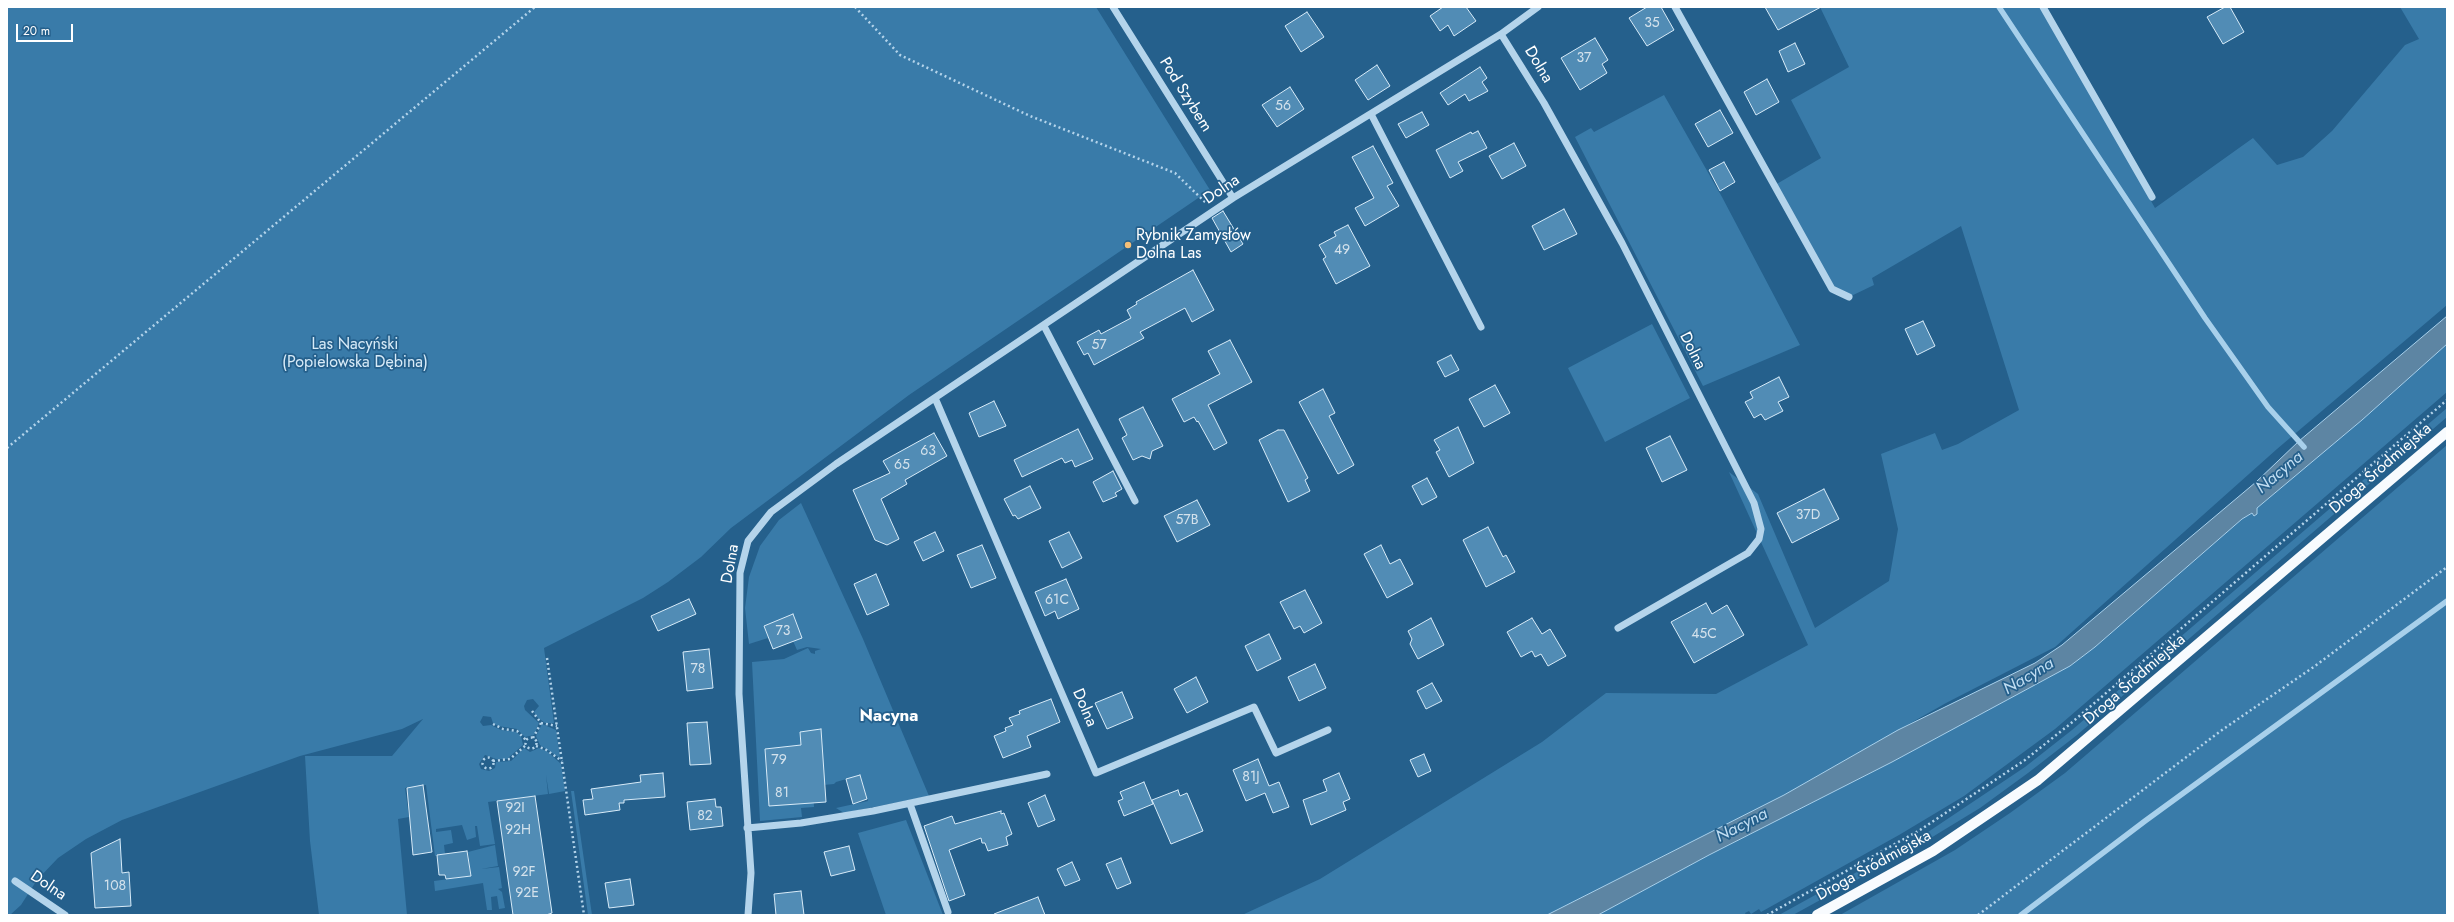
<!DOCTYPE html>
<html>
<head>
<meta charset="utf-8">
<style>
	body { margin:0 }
	#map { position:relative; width:2454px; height:922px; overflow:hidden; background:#25608c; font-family:Jost,sans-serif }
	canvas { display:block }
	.frame { position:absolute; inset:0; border:8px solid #fff; pointer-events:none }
	.scale { position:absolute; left:16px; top:24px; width:57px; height:18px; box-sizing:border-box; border:2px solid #fff; border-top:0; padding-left:5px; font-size:12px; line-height:14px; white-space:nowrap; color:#fff; -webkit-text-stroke:3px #25608c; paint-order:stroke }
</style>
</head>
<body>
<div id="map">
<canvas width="2454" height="922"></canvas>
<div class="frame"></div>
<div class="scale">20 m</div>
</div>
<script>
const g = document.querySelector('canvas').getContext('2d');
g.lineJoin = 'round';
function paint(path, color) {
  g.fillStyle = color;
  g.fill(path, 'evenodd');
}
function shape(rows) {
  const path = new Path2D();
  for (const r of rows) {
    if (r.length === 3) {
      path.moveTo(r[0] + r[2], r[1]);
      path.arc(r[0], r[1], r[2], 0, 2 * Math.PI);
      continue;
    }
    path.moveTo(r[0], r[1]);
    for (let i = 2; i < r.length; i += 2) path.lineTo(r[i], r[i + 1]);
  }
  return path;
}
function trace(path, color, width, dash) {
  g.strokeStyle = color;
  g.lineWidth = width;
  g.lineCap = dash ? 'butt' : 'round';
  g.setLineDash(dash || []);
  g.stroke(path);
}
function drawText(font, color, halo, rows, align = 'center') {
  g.font = font + ' Jost,sans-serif';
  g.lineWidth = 3.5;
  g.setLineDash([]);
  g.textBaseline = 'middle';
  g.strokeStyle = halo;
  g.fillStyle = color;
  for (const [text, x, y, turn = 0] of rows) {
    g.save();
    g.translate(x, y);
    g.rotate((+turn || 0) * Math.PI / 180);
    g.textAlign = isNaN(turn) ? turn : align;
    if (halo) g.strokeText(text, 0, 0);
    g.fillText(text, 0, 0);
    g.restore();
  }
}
paint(shape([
	[7,7,1096,7,1210,190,909,395,731,528,701,557,668,582,643,598,544,648,554,723,545,723,537,717,534,712,539,706,533,699,527,700,524,706,525,710,539,723,534,735,525,737,517,729,498,726,493,723,491,717,483,716,480,722,483,726,491,725,501,730,516,732,521,736,523,745,507,759,496,759,485,755,479,764,481,769,489,771,495,768,496,762,511,761,524,748,530,752,539,748,548,752,561,764,565,791,549,794,546,775,548,794,488,802,495,844,480,846,477,826,475,826,476,837,467,840,462,825,436,829,436,832,451,830,453,843,444,845,445,854,435,856,426,785,405,788,409,817,398,819,407,915,319,915,310,841,305,756,392,756,423,719,402,729,300,756,122,820,86,839,58,858,37,880,21,905,10,915,7,915],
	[1820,7,2042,7,2155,208,2253,138,2277,165,2303,157,2332,131,2405,45,2419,39,2400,7,2447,7,2447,305,2277,449,2055,647,1946,703,1784,795,1547,915,1242,915,1320,879,1542,742,1606,693,1716,694,1808,645,1729,472,1758,494,1815,628,1889,581,1898,529,1881,454,1935,433,1942,450,1958,444,2019,410,1961,226,1872,278,1874,285,1849,297,1832,289,1775,185,1821,158,1791,100,1849,67],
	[1664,95,1722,197,1800,345,1703,386,1575,137,1591,128,1594,132],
	[1652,324,1690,398,1605,442,1568,368],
	[2447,344,2447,392,2055,729,1964,796,1899,835,1761,912,1759,909,1751,914,1749,911,1745,913,1746,915,1598,915,1709,855,1892,762,2070,666,2095,647,2242,519,2252,513,2254,516,2256,514,2257,508,2362,420],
	[2447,408,2447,417,2077,735,2028,773,1980,808,1911,850,1793,915,1779,915,1922,836,2025,767,2072,730],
	[2447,445,2447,915,1840,915,1955,850,2010,813,2065,773],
	[801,503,863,639,929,796,844,813,836,808,868,801,860,775,836,782,834,784,813,786,814,807,801,808,802,817,760,821,752,662,784,659,808,648,811,653,815,654,815,651,821,649,807,647,797,650,793,641,773,649,768,638,749,644,745,608,749,577,760,546,779,520],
	[542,724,556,730,560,758,540,745,536,736],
	[571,791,574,791,592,915,588,915],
	[906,820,943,915,886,915,858,833],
	[495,845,498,866,481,869,499,867,502,888,498,889,502,892,505,908,499,909,497,896,491,897,492,910,487,910,483,883,435,891,434,881,471,876,468,852]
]), '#397ba9');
const water = shape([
	[2447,316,2447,344,2362,420,2257,508,2257,514,2254,516,2252,513,2242,519,2095,647,2070,666,1892,762,1709,855,1598,915,1547,915,1784,795,1898,730,2035,663,2062,645,2256,482,2299,441,2447,316]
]);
paint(water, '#5d85a3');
trace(water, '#a8d0eb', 1);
trace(shape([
	[1999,7,2205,318,2268,407,2304,447],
	[2021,915,2145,821,2447,601]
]), '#a8d0eb', 5.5);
const building = shape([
	[1443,7,1466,7,1476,21,1454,36,1448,25,1440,31,1430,16,1443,7],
	[1647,7,1661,7,1674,30,1647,46,1629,18,1647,7],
	[1765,7,1821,7,1778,30,1765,7],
	[2225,7,2230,7,2244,32,2223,44,2207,17,2225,7],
	[1307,12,1324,37,1301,52,1285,26,1307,12],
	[1595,38,1608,60,1602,64,1607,73,1580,90,1561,58,1595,38],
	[1795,43,1805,64,1788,72,1779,51,1795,43],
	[1377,65,1390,86,1368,100,1355,80,1377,65],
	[1480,67,1487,78,1482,82,1488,91,1469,101,1465,94,1448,105,1440,93,1480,67],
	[1767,79,1779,102,1756,115,1744,92,1767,79],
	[1290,87,1304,109,1277,127,1262,105,1290,87],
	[1720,110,1733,133,1708,147,1695,124,1720,110],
	[1422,112,1429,125,1406,138,1398,124,1422,112],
	[1478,131,1487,148,1458,162,1463,171,1450,178,1436,150,1471,132,1472,134,1478,131],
	[1514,143,1526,166,1502,179,1489,156,1514,143],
	[1373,146,1393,183,1387,186,1399,206,1365,226,1355,208,1374,198,1352,157,1373,146],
	[1724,162,1735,182,1720,191,1709,170,1724,162],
	[1564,209,1577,234,1544,250,1532,226,1564,209],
	[1223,211,1243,244,1231,252,1212,218,1223,211],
	[1348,225,1370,266,1336,284,1323,259,1326,257,1319,245,1336,236,1334,232,1348,225],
	[1193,270,1214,310,1192,322,1185,308,1140,332,1144,338,1094,365,1088,353,1084,355,1077,342,1099,330,1101,334,1131,318,1127,310,1137,304,1136,302,1193,270],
	[1923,321,1935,346,1917,355,1905,329,1923,321],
	[1230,340,1252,382,1208,405,1227,443,1214,450,1198,421,1197,422,1194,417,1184,422,1172,399,1220,374,1208,351,1230,340],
	[1451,355,1459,370,1445,377,1437,362,1451,355],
	[1779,377,1789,397,1778,402,1783,411,1765,420,1761,414,1754,418,1745,402,1753,398,1750,392,1779,377],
	[1495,385,1510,413,1484,427,1469,399,1495,385],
	[1323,389,1335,413,1329,416,1354,465,1338,474,1299,402,1323,389],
	[994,401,1006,426,979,437,969,413,994,401],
	[1143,407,1163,446,1152,451,1150,459,1142,456,1133,460,1122,438,1127,435,1119,419,1143,407],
	[1458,427,1474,463,1449,477,1436,452,1440,450,1434,440,1458,427],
	[1078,429,1093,459,1075,467,1072,460,1065,463,1062,458,1022,477,1014,460,1078,429],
	[1278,430,1284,430,1308,478,1305,480,1310,491,1288,502,1259,440,1278,430],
	[934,433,947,456,905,480,907,484,881,499,899,539,887,545,875,540,853,490,890,473,883,461,934,433],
	[1670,436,1687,470,1662,482,1646,448,1670,436],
	[1113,471,1122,489,1115,493,1117,496,1103,502,1093,482,1113,471],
	[1427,478,1437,497,1422,505,1412,486,1427,478],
	[1030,486,1041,508,1018,519,1015,515,1013,516,1004,499,1030,486],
	[1824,489,1839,519,1792,543,1777,513,1824,489],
	[1197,500,1210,525,1177,542,1164,516,1197,500],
	[1488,527,1503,557,1506,555,1515,572,1486,587,1463,540,1488,527],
	[935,532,944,551,923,561,914,542,935,532],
	[1069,532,1082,558,1062,568,1049,541,1069,532],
	[982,545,996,578,971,588,957,555,982,545],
	[1381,545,1390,564,1400,559,1413,584,1387,598,1364,554,1381,545],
	[876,574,889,605,867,615,854,584,876,574],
	[1066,579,1079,609,1058,619,1055,611,1045,616,1035,592,1066,579],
	[1305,590,1322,623,1304,633,1300,626,1294,629,1280,602,1305,590],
	[689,599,696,614,658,631,651,616,689,599],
	[1706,603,1712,614,1727,605,1744,635,1694,663,1671,622,1706,603],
	[793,614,802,638,773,649,764,626,793,614],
	[1431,618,1444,645,1418,659,1410,644,1412,639,1408,631,1431,618],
	[1532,618,1542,634,1550,629,1566,656,1548,666,1541,654,1535,657,1532,651,1521,657,1507,632,1532,618],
	[1269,634,1281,659,1257,671,1245,646,1269,634],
	[709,649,713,688,687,691,683,652,709,649],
	[1315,664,1326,688,1299,701,1288,677,1315,664],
	[1196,677,1208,702,1187,713,1174,689,1196,677],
	[1432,683,1442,701,1426,709,1417,691,1432,683],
	[1122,692,1133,718,1107,729,1095,703,1122,692],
	[1051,699,1060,722,1027,736,1031,747,1003,758,994,736,1006,731,1005,728,1013,725,1009,718,1020,714,1019,711,1051,699],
	[707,722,711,764,690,765,687,723,707,722],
	[821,729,826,802,769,806,765,749,801,745,800,732,821,729],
	[1424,754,1431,771,1418,777,1410,760,1424,754],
	[1258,759,1269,786,1279,782,1289,807,1273,813,1265,793,1246,801,1233,770,1258,759],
	[663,773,665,797,624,800,624,803,619,803,620,810,585,815,583,800,593,799,591,789,641,782,640,775,663,773],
	[1339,773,1350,799,1343,802,1346,810,1311,825,1303,800,1327,791,1323,780,1339,773],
	[860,775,867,799,853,804,846,779,860,775],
	[1144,782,1153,804,1124,816,1118,801,1123,799,1120,792,1144,782],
	[423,785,432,852,413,855,407,788,423,785],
	[1178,790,1180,796,1187,793,1203,831,1171,844,1152,800,1178,790],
	[1045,795,1055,820,1038,827,1028,803,1045,795],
	[535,796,552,913,546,915,513,915,497,801,535,796],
	[715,799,716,807,721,807,723,826,690,830,687,802,715,799],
	[1001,811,1001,814,1004,813,1012,834,1006,837,1008,845,988,851,985,843,982,843,981,838,949,850,965,895,949,901,924,826,952,816,955,824,1001,811],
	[120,839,122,873,129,872,131,906,95,908,91,853,120,839],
	[849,846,855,870,831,876,824,852,849,846],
	[467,851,471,876,446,879,445,875,439,875,437,855,467,851],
	[1121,858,1131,883,1117,889,1106,864,1121,858],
	[1072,862,1080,880,1065,886,1057,869,1072,862],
	[630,879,634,905,609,908,605,883,630,879],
	[801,891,804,915,776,915,774,894,801,891],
	[1038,897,1045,915,995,915,994,914,1038,897]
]);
paint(building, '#518cb5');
trace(building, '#d8ebf8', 1);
trace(shape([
	[855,7,900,55,1030,116,1175,173,1206,203],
	[7,448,535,7],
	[547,658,584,915],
	[532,711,541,723,557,726],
	[493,724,503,729,517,731,526,740],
	[531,743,5.5],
	[533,738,541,723],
	[536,746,545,749,562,761],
	[488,763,5.5],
	[493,761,510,759,526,745],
	[1767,915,1920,830,2025,760,2070,724,2447,400],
	[1978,915,2222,730,2315,666,2447,567]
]), '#b4d4eb', 2.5, [2, 3]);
trace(shape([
	[1113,7,1233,198],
	[1675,7,1832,289,1849,297],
	[2043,7,2152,197],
	[1501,34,1544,103,1622,243,1754,503,1761,529,1759,539,1748,553,1618,628],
	[1371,114,1481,327],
	[1044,326,1135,501],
	[935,398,1096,773,1254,707,1276,753,1328,730],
	[910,804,948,912],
	[747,828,801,823,873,811,1047,774],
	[15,881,65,915],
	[748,915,751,873,739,694,740,573,748,541,771,512,836,464,1233,198,1501,34,1538,7]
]), '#b4d4eb', 7);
trace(shape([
	[1817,915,1933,851,2038,780,2447,432]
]), '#f8fbfe', 10);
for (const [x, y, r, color] of [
	[1128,245,4,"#f4bf78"]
]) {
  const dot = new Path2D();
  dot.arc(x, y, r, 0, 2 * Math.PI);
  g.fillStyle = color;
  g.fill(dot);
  trace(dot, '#25608c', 1.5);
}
drawText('14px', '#d4e2ec', null, [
	["35",1652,24],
	["37",1584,59],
	["56",1283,107],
	["49",1342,251],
	["57",1099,346],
	["63",928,452],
	["65",902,466],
	["37D",1808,516],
	["57B",1187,521],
	["61C",1057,601],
	["73",783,632],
	["45C",1704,635],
	["78",698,670],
	["79",779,761],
	["81J",1251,778],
	["81",782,794],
	["92I",515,809],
	["82",705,817],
	["92H",518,831],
	["92F",524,873],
	["108",115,887],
	["92E",527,894]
]);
drawText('16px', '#fff', '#25608c', [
	["Dolna",1538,65,59],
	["Pod Szybem",1185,95,58],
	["Dolna",1222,190,-34],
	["Dolna",1692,351,63],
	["Droga Śródmiejska",2381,469,-41],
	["Dolna",731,564,-80],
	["Droga Śródmiejska",2135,680,-41],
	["Dolna",1084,708,67],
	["Droga Śródmiejska",1874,866,-29],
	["Dolna",48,886,34]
]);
drawText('16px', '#fff', '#25608c', [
	["Rybnik Zamysłów",1136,236],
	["Dolna Las",1136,254]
], 'left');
drawText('16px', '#d8ebf8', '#25608c', [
	["Las Nacyński",355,345],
	["(Popielowska Dębina)",355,363]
]);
drawText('italic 17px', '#c0ddf2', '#25608c', [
	["Nacyna",2280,473,-40],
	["Nacyna",2029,677,-31],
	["Nacyna",1742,826,-27]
]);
drawText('bold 17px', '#fff', '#25608c', [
	["Nacyna",889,717]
]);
</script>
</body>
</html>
